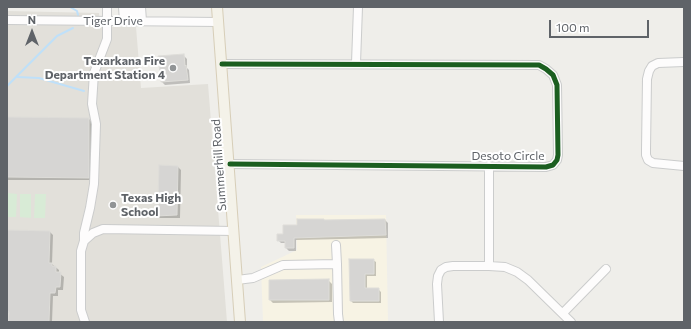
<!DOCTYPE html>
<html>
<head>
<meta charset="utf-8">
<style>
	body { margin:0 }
	#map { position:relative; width:691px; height:329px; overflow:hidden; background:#efeeea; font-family:Commissioner,sans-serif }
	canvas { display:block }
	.frame { position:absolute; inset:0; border:8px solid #5f6368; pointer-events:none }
	.north { position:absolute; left:12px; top:12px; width:40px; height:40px; -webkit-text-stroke:3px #fff; paint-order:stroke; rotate:0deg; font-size:11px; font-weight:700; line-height:16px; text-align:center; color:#5f6368 }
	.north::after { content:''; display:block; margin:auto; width:14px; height:18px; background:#5f6368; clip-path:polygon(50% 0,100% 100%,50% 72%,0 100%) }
	.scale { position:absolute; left:549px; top:20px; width:100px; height:18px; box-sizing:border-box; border:2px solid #5f6368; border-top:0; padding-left:5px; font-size:12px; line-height:14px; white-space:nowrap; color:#5f6368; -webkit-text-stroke:3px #fff; paint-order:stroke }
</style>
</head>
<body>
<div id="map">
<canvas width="691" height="329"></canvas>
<div class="frame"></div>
<div class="north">N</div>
<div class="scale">100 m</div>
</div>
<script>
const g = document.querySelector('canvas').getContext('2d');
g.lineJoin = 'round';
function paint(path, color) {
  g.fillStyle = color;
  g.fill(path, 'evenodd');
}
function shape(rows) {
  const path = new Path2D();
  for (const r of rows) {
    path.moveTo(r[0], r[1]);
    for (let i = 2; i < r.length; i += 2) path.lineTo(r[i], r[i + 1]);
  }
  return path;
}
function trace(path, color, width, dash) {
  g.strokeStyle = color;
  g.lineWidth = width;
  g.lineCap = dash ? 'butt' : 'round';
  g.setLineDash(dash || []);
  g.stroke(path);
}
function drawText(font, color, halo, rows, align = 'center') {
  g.font = font + ' Commissioner,sans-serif';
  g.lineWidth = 4;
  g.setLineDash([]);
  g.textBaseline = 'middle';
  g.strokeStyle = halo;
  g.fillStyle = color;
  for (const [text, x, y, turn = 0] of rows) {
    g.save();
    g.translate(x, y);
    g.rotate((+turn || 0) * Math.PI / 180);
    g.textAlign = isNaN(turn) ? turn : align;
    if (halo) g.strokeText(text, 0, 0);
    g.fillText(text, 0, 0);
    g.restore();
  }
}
paint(shape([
	[296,215,386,215,388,322,263,322,261,267,297,250]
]), '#f7f3e4');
paint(shape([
	[7,11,99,13,100,27,136,27,141,88,208,84,227,322,7,322]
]), '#e2e0da');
paint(shape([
	[7,193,17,194,16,217,7,217],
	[20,194,31,194,31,218,20,217],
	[35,194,46,194,45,218,34,218]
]), '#d8ebd6');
paint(shape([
	[183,55,187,59,187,68,189,70,190,83,165,85,162,82],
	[7,118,89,119,92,122,92,180,7,180],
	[178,167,181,170,180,218,160,218,157,216],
	[385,220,388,223,388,238,296,240,296,251,289,251,286,248,286,243,281,243,278,240,298,226,325,221],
	[7,231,50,232,53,235,52,264,59,270,59,273,64,277,63,290,58,290,58,296,53,296,52,322,9,322,10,314,8,312,7,299],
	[350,260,373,260,376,262,376,276,367,276,367,289,378,289,381,292,381,303,353,303,351,301],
	[328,280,332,284,332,302,273,303,270,300]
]), '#0003');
trace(shape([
	[70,7,77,11,78,15],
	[17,77,39,78,84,91],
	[7,86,57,36,73,28]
]), '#bfe0f9', 2);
const building = shape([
	[184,54,185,66,186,65,188,80,161,82,158,56,184,54],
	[7,117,89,118,89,178,7,177,7,117],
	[159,165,178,166,177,215,156,216,156,205,158,205,159,165],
	[297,219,324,219,324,220,385,219,386,235,294,238,294,248,285,248,285,241,277,241,277,234,283,234,283,225,297,225,297,219],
	[7,230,50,231,49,263,52,263,52,266,56,266,56,272,61,272,60,287,56,287,55,293,50,293,49,322,8,322,9,312,7,312,7,230],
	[349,259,374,259,374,274,365,274,365,288,379,288,379,301,350,301,349,259],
	[329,279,329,300,269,300,269,280,329,279]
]);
paint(building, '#d6d5d3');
trace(building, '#deddd9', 1);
const minor = shape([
	[123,7,124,21],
	[129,7,130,21],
	[135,7,136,21],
	[141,7,142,21],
	[7,20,219,22],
	[684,62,658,63,652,66,649,71,647,79,646,150,646,155,648,160,653,163,684,166],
	[356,63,358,7],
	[222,64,539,65,546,69,553,75,557,85,558,155,557,160,553,165,546,167,230,164],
	[84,241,84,233,90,208,94,184,96,124,92,104,94,73,107,39,107,7],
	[337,264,338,314,339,322],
	[489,266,489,166],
	[237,280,253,278,283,265,337,264,336,245],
	[563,313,606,269],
	[85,322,81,310,81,251,84,241,93,233,103,229,234,231],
	[439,322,437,284,438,276,441,270,446,267,453,266,489,266,505,267,517,272,528,280,571,322]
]);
const major = shape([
	[217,7,240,322]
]);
trace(minor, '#cbcccc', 10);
trace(major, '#d7ceb8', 12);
trace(minor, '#fdfcfc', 8);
trace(major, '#f4f2e9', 10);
trace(shape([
	[222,64,539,65,546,69,553,75,557,85,558,155,557,160,553,165,546,167,230,164]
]), '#1b5e20', 5);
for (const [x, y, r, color] of [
	[173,68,4,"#919496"],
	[113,205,4,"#919496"]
]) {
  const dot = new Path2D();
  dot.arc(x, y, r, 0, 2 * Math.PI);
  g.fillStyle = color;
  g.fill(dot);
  trace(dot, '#fff', 1.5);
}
drawText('12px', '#5f6368', '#fff', [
	["Tiger Drive",113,21],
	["Desoto Circle",508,156],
	["Summerhill Road",219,165,-94]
]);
drawText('bold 12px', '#5f6368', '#fff', [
	["Texarkana Fire",165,61],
	["Department Station 4",165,75],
	["Texas High",121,198,"left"],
	["School",121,212,"left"]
], 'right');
</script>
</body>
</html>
